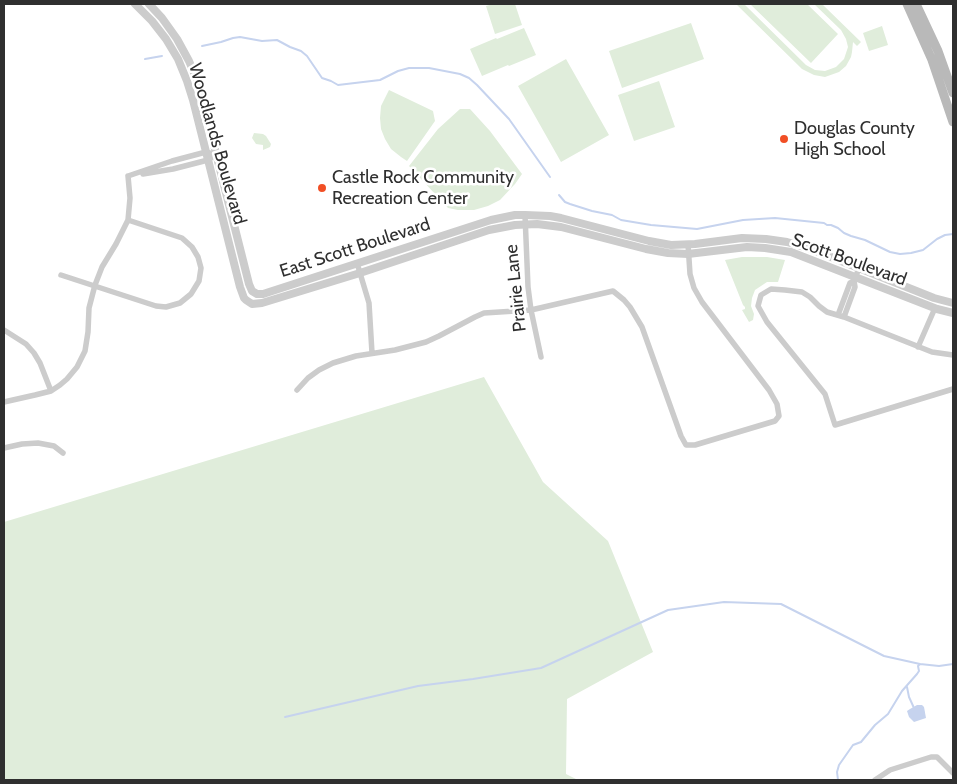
<!DOCTYPE html>
<html>
<head>
<meta charset="utf-8">
<style>
	body { margin:0 }
	#map { position:relative; width:957px; height:784px; overflow:hidden; background:#fff; font-family:Cabin,sans-serif }
	canvas { display:block }
	.frame { position:absolute; inset:0; border:5px solid #2f2f2f; pointer-events:none }
</style>
</head>
<body>
<div id="map">
<canvas width="957" height="784"></canvas>
<div class="frame"></div>
</div>
<script>
const g = document.querySelector('canvas').getContext('2d');
g.lineJoin = 'round';
function paint(path, color) {
  g.fillStyle = color;
  g.fill(path, 'evenodd');
}
function shape(rows) {
  const path = new Path2D();
  for (const r of rows) {
    path.moveTo(r[0], r[1]);
    for (let i = 2; i < r.length; i += 2) path.lineTo(r[i], r[i + 1]);
  }
  return path;
}
function trace(path, color, width, dash) {
  g.strokeStyle = color;
  g.lineWidth = width;
  g.lineCap = dash ? 'butt' : 'round';
  g.setLineDash(dash || []);
  g.stroke(path);
}
function drawText(font, color, halo, rows, align = 'center') {
  g.font = font + ' Cabin,sans-serif';
  g.lineWidth = 5;
  g.setLineDash([]);
  g.textBaseline = 'middle';
  g.strokeStyle = halo;
  g.fillStyle = color;
  for (const [text, x, y, turn = 0] of rows) {
    g.save();
    g.translate(x, y);
    g.rotate((+turn || 0) * Math.PI / 180);
    g.textAlign = isNaN(turn) ? turn : align;
    if (halo) g.strokeText(text, 0, 0);
    g.fillText(text, 0, 0);
    g.restore();
  }
}
paint(shape([
	[493,4,515,4,522,25,495,34,486,6],
	[736,4,744,4,806,65,815,70,825,71,836,67,844,59,848,47,846,39,841,30,814,4,822,4,861,42,857,46,853,42,852,52,851,57,846,66,839,72,825,77,814,75,802,69],
	[750,4,807,4,838,34,811,63],
	[691,23,704,59,622,88,609,51],
	[882,26,888,45,869,51,863,33],
	[524,28,536,55,509,66,508,65,482,76,470,49,496,38,497,39],
	[566,59,609,135,561,162,518,86],
	[659,81,675,127,634,141,618,95],
	[389,90,433,111,435,121,407,161,401,157,391,149,385,139,381,129,380,118,381,106],
	[460,109,470,109,490,131,522,174,515,184,500,200,488,206,474,210,458,210,448,208,409,166,438,129],
	[254,133,263,134,266,136,271,144,270,147,263,150,263,145,256,144,252,138],
	[742,257,767,257,785,260,778,282,767,282,755,290,752,298,751,306,754,314,753,320,749,322,742,310,745,309,745,307,743,305,725,260],
	[484,377,543,482,608,541,653,652,567,699,566,774,578,780,4,780,4,522]
]), '#e0eddb');
paint(shape([
	[917,705,922,705,924,707,926,718,914,722,909,717,907,711,910,709]
]), '#c6d3ee');
trace(shape([
	[202,46,221,42,233,38,240,37,262,41,277,40,290,47,301,51,307,56,322,78,331,81,338,85,380,80,398,71,409,68,429,68,460,74,469,78,477,85,509,119,550,177],
	[145,59,162,56],
	[559,195,565,202,570,204,592,211,612,215,621,220,651,225,697,229,743,220,775,218,824,223,827,225,831,225,838,228,844,233,851,236,865,240,890,252,900,254,911,253,923,250,937,239,945,235,953,234],
	[907,687,909,697,914,708],
	[285,717,418,686,473,679,541,668,668,610,724,602,781,604,884,656,920,664],
	[838,780,837,772,839,765,853,745,861,742,875,725,888,714,902,691,917,674,919,671,918,666,920,664,939,666,953,664]
]), '#c6d3ee', 2);
trace(shape([
	[143,174,173,169,208,160,211,158],
	[128,176,172,161,206,152,216,155],
	[525,215,528,287,531,310,541,357],
	[357,263,369,303,372,353],
	[61,275,156,306,166,307,180,303,191,294,199,281,201,268,198,257,192,247,182,238,128,220],
	[838,315,850,283,854,281,859,268],
	[844,317,855,287,854,281],
	[4,330,26,344,34,353,40,363,51,391],
	[918,347,935,308],
	[953,355,932,352,844,317,827,312,819,306,810,297,802,292,785,290,771,289,761,295,758,306,767,322,825,394,835,425,953,389],
	[297,390,308,378,319,370,333,363,356,356,395,350,426,342,439,336,475,317,484,313,531,310,613,291,624,300,630,307,642,327,681,436,686,445,695,445,775,421,779,416,777,404,769,390,702,302,694,288,690,274,688,244],
	[4,402,35,395,51,391,60,385,67,379,77,367,85,351,88,332,89,308,95,285,102,267,116,244,128,220,130,198,128,176],
	[4,448,22,444,38,443,54,446,63,453],
	[875,780,890,770,931,757,937,757,953,773]
]), '#ccc', 5.5);
trace(shape([
	[135,4,152,21,166,39,178,59,187,81,193,100,240,287,244,298,246,300,252,304,262,303,360,273,489,230,515,225,537,224,561,227,646,249,668,253,688,254,747,247,765,248,791,252,937,309,953,313],
	[149,4,162,18,177,39,189,61,198,82,249,284,252,291,257,294,263,294,491,220,515,215,525,215,550,216,561,218,649,241,671,245,695,244,742,238,766,239,787,242,811,249,934,298,953,303]
]), '#ccc', 8);
trace(shape([
	[907,4,932,60,953,122],
	[916,4,938,51,953,93]
]), '#b9b9b9', 9);
for (const [x, y, r, color] of [
	[784,139,5,"#f14f25"],
	[322,188,5,"#f14f25"]
]) {
  const dot = new Path2D();
  dot.arc(x, y, r, 0, 2 * Math.PI);
  g.fillStyle = color;
  g.fill(dot);
  trace(dot, '#fff', 2);
}
drawText('18px', '#2f2f2f', '#fff', [
	["Douglas County",794,129],
	["High School",794,150],
	["Castle Rock Community",332,178],
	["Recreation Center",332,199]
], 'left');
drawText('18px', '#2f2f2f', '#fff', [
	["Woodlands Boulevard",217,144,74],
	["East Scott Boulevard",355,248,-18],
	["Scott Boulevard",849,260,20],
	["Prairie Lane",516,288,-96]
]);
</script>
</body>
</html>
